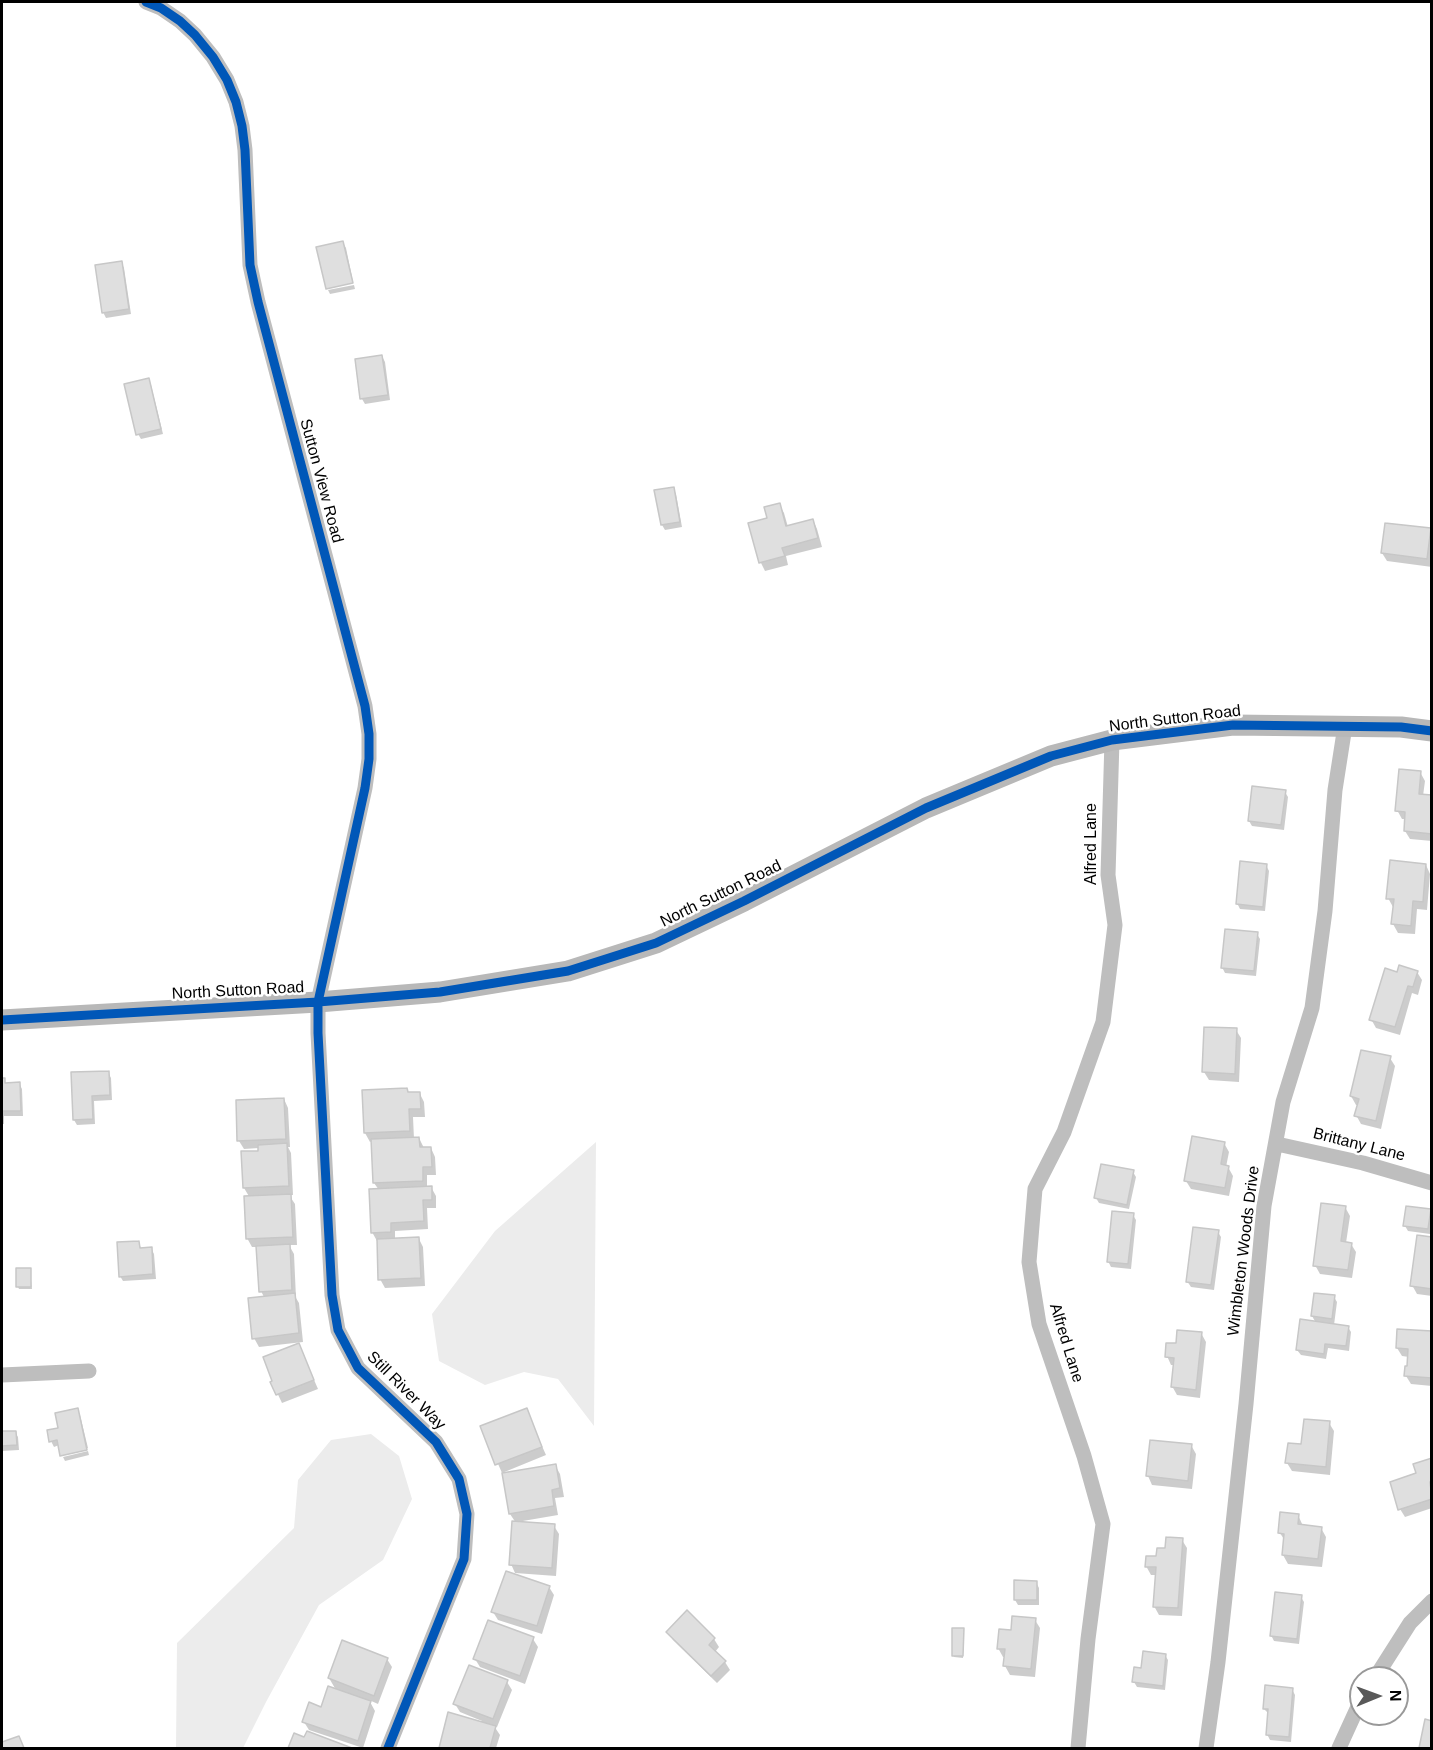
<!DOCTYPE html>
<html>
<head>
<meta charset="utf-8">
<style>
	body { margin:0 }
	#map { position:relative; width:1433px; height:1750px; overflow:hidden; background:#fff; font-family:Helvetica,sans-serif }
	canvas { display:block }
	.frame { position:absolute; inset:0; border:3px solid #000; pointer-events:none }
	.north { position:absolute; left:1349px; top:1666px; width:60px; height:60px; box-sizing:border-box; background:#fff; border:2px solid #999; border-radius:50%; rotate:89deg; font-size:16px; font-weight:700; line-height:24px; text-align:center; color:#000 }
	.north::after { content:''; display:block; margin:auto; width:21px; height:27px; background:#595959; clip-path:polygon(50% 0,100% 100%,50% 72%,0 100%) }
</style>
</head>
<body>
<div id="map">
<canvas width="1433" height="1750"></canvas>
<div class="frame"></div>
<div class="north">N</div>
</div>
<script>
const g = document.querySelector('canvas').getContext('2d');
g.lineJoin = 'round';
function paint(path, color) {
  g.fillStyle = color;
  g.fill(path, 'evenodd');
}
function shape(rows) {
  const path = new Path2D();
  for (const r of rows) {
    path.moveTo(r[0], r[1]);
    for (let i = 2; i < r.length; i += 2) path.lineTo(r[i], r[i + 1]);
  }
  return path;
}
function trace(path, color, width, dash) {
  g.strokeStyle = color;
  g.lineWidth = width;
  g.lineCap = dash ? 'butt' : 'round';
  g.setLineDash(dash || []);
  g.stroke(path);
}
function drawText(font, color, halo, rows, align = 'center') {
  g.font = font + ' Helvetica,sans-serif';
  g.lineWidth = 5;
  g.setLineDash([]);
  g.textBaseline = 'middle';
  g.strokeStyle = halo;
  g.fillStyle = color;
  for (const [text, x, y, turn = 0] of rows) {
    g.save();
    g.translate(x, y);
    g.rotate((+turn || 0) * Math.PI / 180);
    g.textAlign = isNaN(turn) ? turn : align;
    if (halo) g.strokeText(text, 0, 0);
    g.fillText(text, 0, 0);
    g.restore();
  }
}
paint(shape([
	[596,1142,594,1426,558,1379,524,1372,485,1385,439,1361,432,1314,495,1231],
	[371,1434,399,1456,412,1499,383,1560,319,1605,266,1702,243,1748,176,1748,177,1643,294,1528,298,1480,331,1440]
]), '#ececec');
paint(shape([
	[343,243,346,248,353,282,327,287],
	[121,262,124,268,131,314,106,318,103,312],
	[354,285,355,289,330,294,328,290],
	[382,356,385,362,390,400,365,404,362,399],
	[148,380,151,385,163,434,141,439,138,434],
	[673,488,676,494,682,527,665,530,662,525],
	[779,504,784,513,788,527,813,520,817,529,822,547,786,556,788,565,765,571,761,563,769,519],
	[1430,530,1432,567,1387,561,1382,553],
	[1420,772,1425,781,1423,796,1432,797,1432,841,1410,839,1405,831,1406,819,1402,819,1397,810],
	[1285,792,1288,797,1284,830,1252,826,1249,821],
	[1266,865,1269,871,1265,911,1240,909,1237,903],
	[1426,865,1430,874,1427,910,1417,909,1415,934,1398,933,1393,924,1395,907,1393,907,1388,898],
	[1257,934,1260,939,1256,976,1225,973,1222,967],
	[1417,972,1422,980,1418,995,1412,993,1400,1035,1376,1028,1371,1019,1398,974],
	[1236,1030,1241,1038,1239,1082,1209,1080,1204,1072],
	[1390,1058,1395,1066,1381,1129,1361,1124,1356,1115,1358,1105,1356,1105,1351,1096],
	[108,1072,111,1078,112,1100,94,1101,95,1124,77,1125,74,1120],
	[2,1080,4,1080,6,1084,19,1083,22,1089,23,1116,4,1116,4,1124,2,1124],
	[363,1092,420,1094,424,1102,425,1117,413,1117,414,1139,419,1138,424,1148,431,1148,435,1157,436,1175,427,1175,427,1188,431,1187,436,1196,436,1208,427,1208,428,1229,395,1231,395,1240,419,1239,423,1247,425,1286,385,1288,380,1279,377,1241,372,1232,379,1190,374,1183,372,1141,370,1142,365,1133],
	[284,1099,288,1108,290,1147,288,1147,291,1153,293,1195,289,1195,295,1204,297,1245,289,1245,294,1254,296,1298,299,1303,303,1342,259,1347,254,1338,264,1297,261,1291,258,1247,252,1247,247,1238,250,1198,244,1188,242,1153,260,1152,259,1148,244,1149,239,1141],
	[1224,1143,1229,1152,1226,1167,1228,1167,1233,1176,1229,1196,1191,1189,1186,1181],
	[1133,1172,1136,1177,1129,1209,1099,1203,1096,1198],
	[1345,1207,1350,1216,1346,1243,1351,1244,1356,1252,1352,1278,1320,1274,1315,1265],
	[1430,1210,1432,1213,1430,1234,1408,1231,1405,1226],
	[1133,1215,1136,1220,1131,1269,1111,1267,1108,1261],
	[1218,1232,1221,1237,1214,1290,1191,1287,1187,1281],
	[1432,1238,1432,1296,1417,1294,1412,1285],
	[138,1243,142,1249,151,1248,154,1254,156,1279,123,1281,120,1276],
	[30,1270,32,1289,19,1289,18,1287],
	[1334,1297,1337,1302,1334,1325,1348,1327,1351,1332,1349,1351,1328,1348,1326,1359,1301,1355,1297,1350,1316,1323,1312,1316],
	[1432,1332,1432,1386,1411,1384,1406,1376,1408,1367,1409,1357,1402,1356,1397,1348],
	[1201,1333,1206,1342,1200,1398,1177,1395,1172,1386,1175,1365,1171,1365,1167,1356,1177,1345],
	[299,1345,318,1389,282,1403,272,1382],
	[77,1410,80,1415,88,1448,61,1454,59,1445,54,1447,51,1441],
	[526,1410,546,1455,502,1473,482,1427],
	[1329,1423,1334,1431,1330,1475,1292,1471,1287,1463,1302,1446],
	[15,1432,18,1437,19,1450,2,1451,2,1433],
	[1191,1445,1196,1454,1192,1489,1152,1485,1148,1476],
	[88,1451,89,1455,65,1461,63,1457],
	[1432,1459,1432,1508,1405,1517,1400,1509,1418,1474],
	[555,1465,560,1474,564,1497,555,1498,558,1515,517,1522,554,1526,559,1534,556,1576,515,1573,511,1564,516,1523,510,1514],
	[1298,1515,1303,1526,1321,1528,1326,1537,1322,1567,1288,1564,1283,1555,1285,1541,1280,1533],
	[1182,1540,1187,1548,1182,1616,1159,1615,1154,1606,1157,1575,1151,1575,1146,1566],
	[1036,1582,1039,1588,1039,1605,1018,1605,1015,1600],
	[549,1587,554,1595,542,1634,498,1620,493,1612],
	[1301,1597,1304,1602,1299,1644,1274,1641,1271,1635],
	[687,1612,714,1639,719,1647,715,1652,725,1662,730,1670,717,1683,673,1640,668,1632],
	[1035,1620,1040,1628,1035,1677,1010,1675,1005,1666,1006,1657,1003,1657,998,1648,1012,1632],
	[963,1629,963,1658,954,1657,953,1655],
	[533,1639,538,1647,525,1684,480,1667,475,1659],
	[1165,1655,1168,1660,1165,1690,1137,1687,1134,1682],
	[387,1659,392,1667,378,1704,369,1700,375,1711,363,1748,309,1730,304,1722,322,1709,336,1690,329,1678],
	[507,1682,512,1690,497,1727,494,1726,500,1735,496,1748,440,1748,449,1714,481,1723,482,1721,460,1712,455,1704],
	[1292,1689,1295,1695,1291,1742,1270,1740,1267,1734,1269,1714,1264,1709],
	[308,1733,349,1748,290,1748,295,1735,305,1739]
]), '#0003');
const building = shape([
	[343,241,353,283,326,289,316,247,343,241],
	[122,261,129,309,102,313,95,265,122,261],
	[382,355,388,395,360,399,355,359,382,355],
	[149,378,161,429,136,435,124,384,149,378],
	[674,487,680,522,661,525,654,490,674,487],
	[780,503,786,526,813,519,818,538,782,548,785,556,759,563,748,523,767,518,764,507,780,503],
	[1385,523,1431,528,1427,559,1381,553,1385,523],
	[1399,769,1421,771,1419,794,1432,795,1432,834,1404,831,1405,812,1395,811,1399,769],
	[1252,786,1286,790,1281,825,1248,821,1252,786],
	[1390,860,1426,864,1423,902,1413,901,1411,926,1391,924,1394,899,1386,899,1390,860],
	[1240,861,1267,864,1263,907,1236,904,1240,861],
	[1225,929,1258,932,1254,971,1221,968,1225,929],
	[1399,965,1418,971,1413,987,1408,986,1395,1027,1369,1020,1385,968,1397,972,1399,965],
	[1204,1027,1237,1028,1235,1074,1202,1072,1204,1027],
	[1361,1050,1391,1056,1376,1121,1354,1116,1359,1099,1350,1096,1361,1050],
	[109,1071,110,1095,92,1096,93,1119,73,1120,71,1072,109,1071],
	[2,1078,5,1078,5,1083,20,1082,21,1111,2,1111,2,1119,2,1078],
	[407,1088,408,1092,420,1092,421,1109,409,1109,410,1131,364,1133,362,1090,407,1088],
	[284,1098,286,1139,237,1141,236,1100,284,1098],
	[1192,1136,1225,1142,1221,1164,1229,1166,1225,1188,1184,1181,1192,1136],
	[419,1137,420,1147,431,1147,432,1167,423,1167,423,1181,373,1183,371,1139,419,1137],
	[287,1143,289,1186,243,1188,241,1151,258,1151,258,1145,287,1143],
	[1101,1164,1134,1170,1127,1205,1094,1198,1101,1164],
	[432,1186,432,1200,423,1200,424,1221,391,1223,391,1232,371,1233,369,1189,432,1186],
	[291,1194,293,1237,246,1239,244,1196,291,1194],
	[1321,1203,1346,1206,1341,1241,1352,1243,1348,1270,1313,1266,1321,1203],
	[1406,1206,1431,1209,1428,1229,1403,1226,1406,1206],
	[1112,1211,1134,1213,1128,1264,1107,1262,1112,1211],
	[1193,1227,1219,1230,1211,1285,1186,1282,1193,1227],
	[1417,1235,1432,1237,1432,1289,1410,1286,1417,1235],
	[419,1237,421,1278,378,1280,377,1239,419,1237],
	[139,1241,140,1248,152,1247,153,1274,119,1277,117,1242,139,1241],
	[290,1244,292,1290,259,1292,256,1246,290,1244],
	[16,1268,31,1268,31,1287,16,1287,16,1268],
	[295,1293,299,1333,252,1339,248,1298,295,1293],
	[1314,1293,1335,1295,1332,1319,1311,1316,1314,1293],
	[1300,1319,1349,1326,1346,1346,1325,1344,1324,1354,1296,1350,1300,1319],
	[1397,1329,1432,1331,1432,1378,1404,1376,1405,1366,1407,1366,1408,1349,1396,1348,1397,1329],
	[1177,1330,1202,1332,1196,1390,1171,1387,1174,1358,1165,1357,1166,1343,1176,1343,1177,1330],
	[299,1343,314,1380,276,1395,270,1382,272,1381,263,1357,299,1343],
	[78,1408,87,1450,60,1456,57,1440,49,1442,47,1430,58,1428,55,1413,78,1408],
	[527,1408,542,1447,495,1465,480,1426,527,1408],
	[1304,1419,1330,1421,1326,1467,1285,1463,1288,1443,1301,1444,1304,1419],
	[2,1431,16,1431,17,1445,2,1446,2,1431],
	[1150,1440,1192,1444,1188,1481,1146,1476,1150,1440],
	[1432,1458,1432,1481,1430,1482,1432,1499,1398,1510,1390,1482,1416,1473,1413,1464,1432,1458],
	[556,1464,560,1488,552,1490,554,1506,509,1514,502,1473,556,1464],
	[1280,1512,1299,1514,1298,1524,1322,1527,1318,1559,1282,1555,1284,1534,1278,1533,1280,1512],
	[512,1521,555,1524,552,1568,509,1565,512,1521],
	[1166,1537,1183,1538,1178,1608,1153,1607,1156,1567,1145,1567,1146,1556,1156,1556,1157,1548,1165,1548,1166,1537],
	[506,1571,550,1586,537,1626,491,1612,506,1571],
	[1014,1580,1037,1581,1037,1600,1014,1600,1014,1580],
	[1275,1592,1302,1595,1297,1639,1270,1636,1275,1592],
	[687,1610,715,1638,709,1645,726,1661,711,1676,666,1632,687,1610],
	[1012,1616,1036,1618,1031,1669,1003,1666,1005,1649,997,1649,999,1629,1011,1630,1012,1616],
	[488,1620,534,1637,520,1676,473,1659,488,1620],
	[952,1628,964,1628,963,1656,952,1656,952,1628],
	[342,1640,388,1658,374,1696,328,1678,342,1640],
	[1143,1651,1166,1654,1163,1686,1132,1682,1134,1667,1141,1668,1143,1651],
	[469,1665,508,1680,493,1719,453,1704,469,1665],
	[1265,1685,1293,1688,1289,1737,1266,1735,1268,1709,1263,1709,1265,1685],
	[328,1686,371,1701,358,1741,302,1722,309,1702,321,1707,328,1686],
	[448,1712,496,1726,490,1748,439,1748,448,1712],
	[1425,1719,1432,1721,1432,1748,1419,1748,1425,1719],
	[307,1731,352,1748,288,1748,294,1733,304,1737,307,1731],
	[19,1736,24,1748,2,1748,2,1742,19,1736]
]);
paint(building, '#dfdfdf');
trace(building, '#c7c7c7', 1.5);
trace(shape([
	[146,2,161,8,180,21,195,35,213,57,227,80,236,102,242,126,245,150,250,265,258,302,365,706,369,734,369,759,365,788,318,1002,318,1033,332,1295,338,1330,358,1368,436,1442,459,1479,467,1514,464,1559,388,1748],
	[1277,1144,1363,1163,1432,1183],
	[2,1375,89,1371],
	[1375,1678,1410,1623,1432,1601],
	[1078,1748,1088,1639,1103,1524,1084,1456,1039,1324,1029,1262,1035,1189,1064,1132,1103,1022,1115,925,1108,875,1112,740],
	[1206,1748,1218,1662,1246,1404,1264,1206,1283,1102,1312,1008,1325,911,1335,790,1345,726],
	[1339,1748,1361,1700]
]), '#bebebe', 15);
trace(shape([
	[2,1020,318,1002,440,992,568,971,656,943,744,901,926,808,1051,756,1112,740,1233,725,1401,727,1432,731]
]), '#b8b8b8', 21);
trace(shape([
	[146,2,161,8,180,21,195,35,213,57,227,80,236,102,242,126,245,150,250,265,258,302,365,706,369,734,369,759,365,788,318,1002,318,1033,332,1295,338,1330,358,1368,436,1442,459,1479,467,1514,464,1559,388,1748],
	[2,1020,318,1002,440,992,568,971,656,943,744,901,926,808,1051,756,1112,740,1233,725,1401,727,1432,731]
]), '#0057b8', 9);
drawText('16px', '#000', '#fff', [
	["Sutton View Road",321,481,75],
	["North Sutton Road",1175,719,-7],
	["Alfred Lane",1092,844,-90],
	["North Sutton Road",721,894,-26],
	["North Sutton Road",238,991,-3],
	["Brittany Lane",1359,1145,14],
	["Wimbleton Woods Drive",1244,1251,-83],
	["Alfred Lane",1066,1343,73],
	["Still River Way",406,1391,45]
]);
</script>
</body>
</html>
